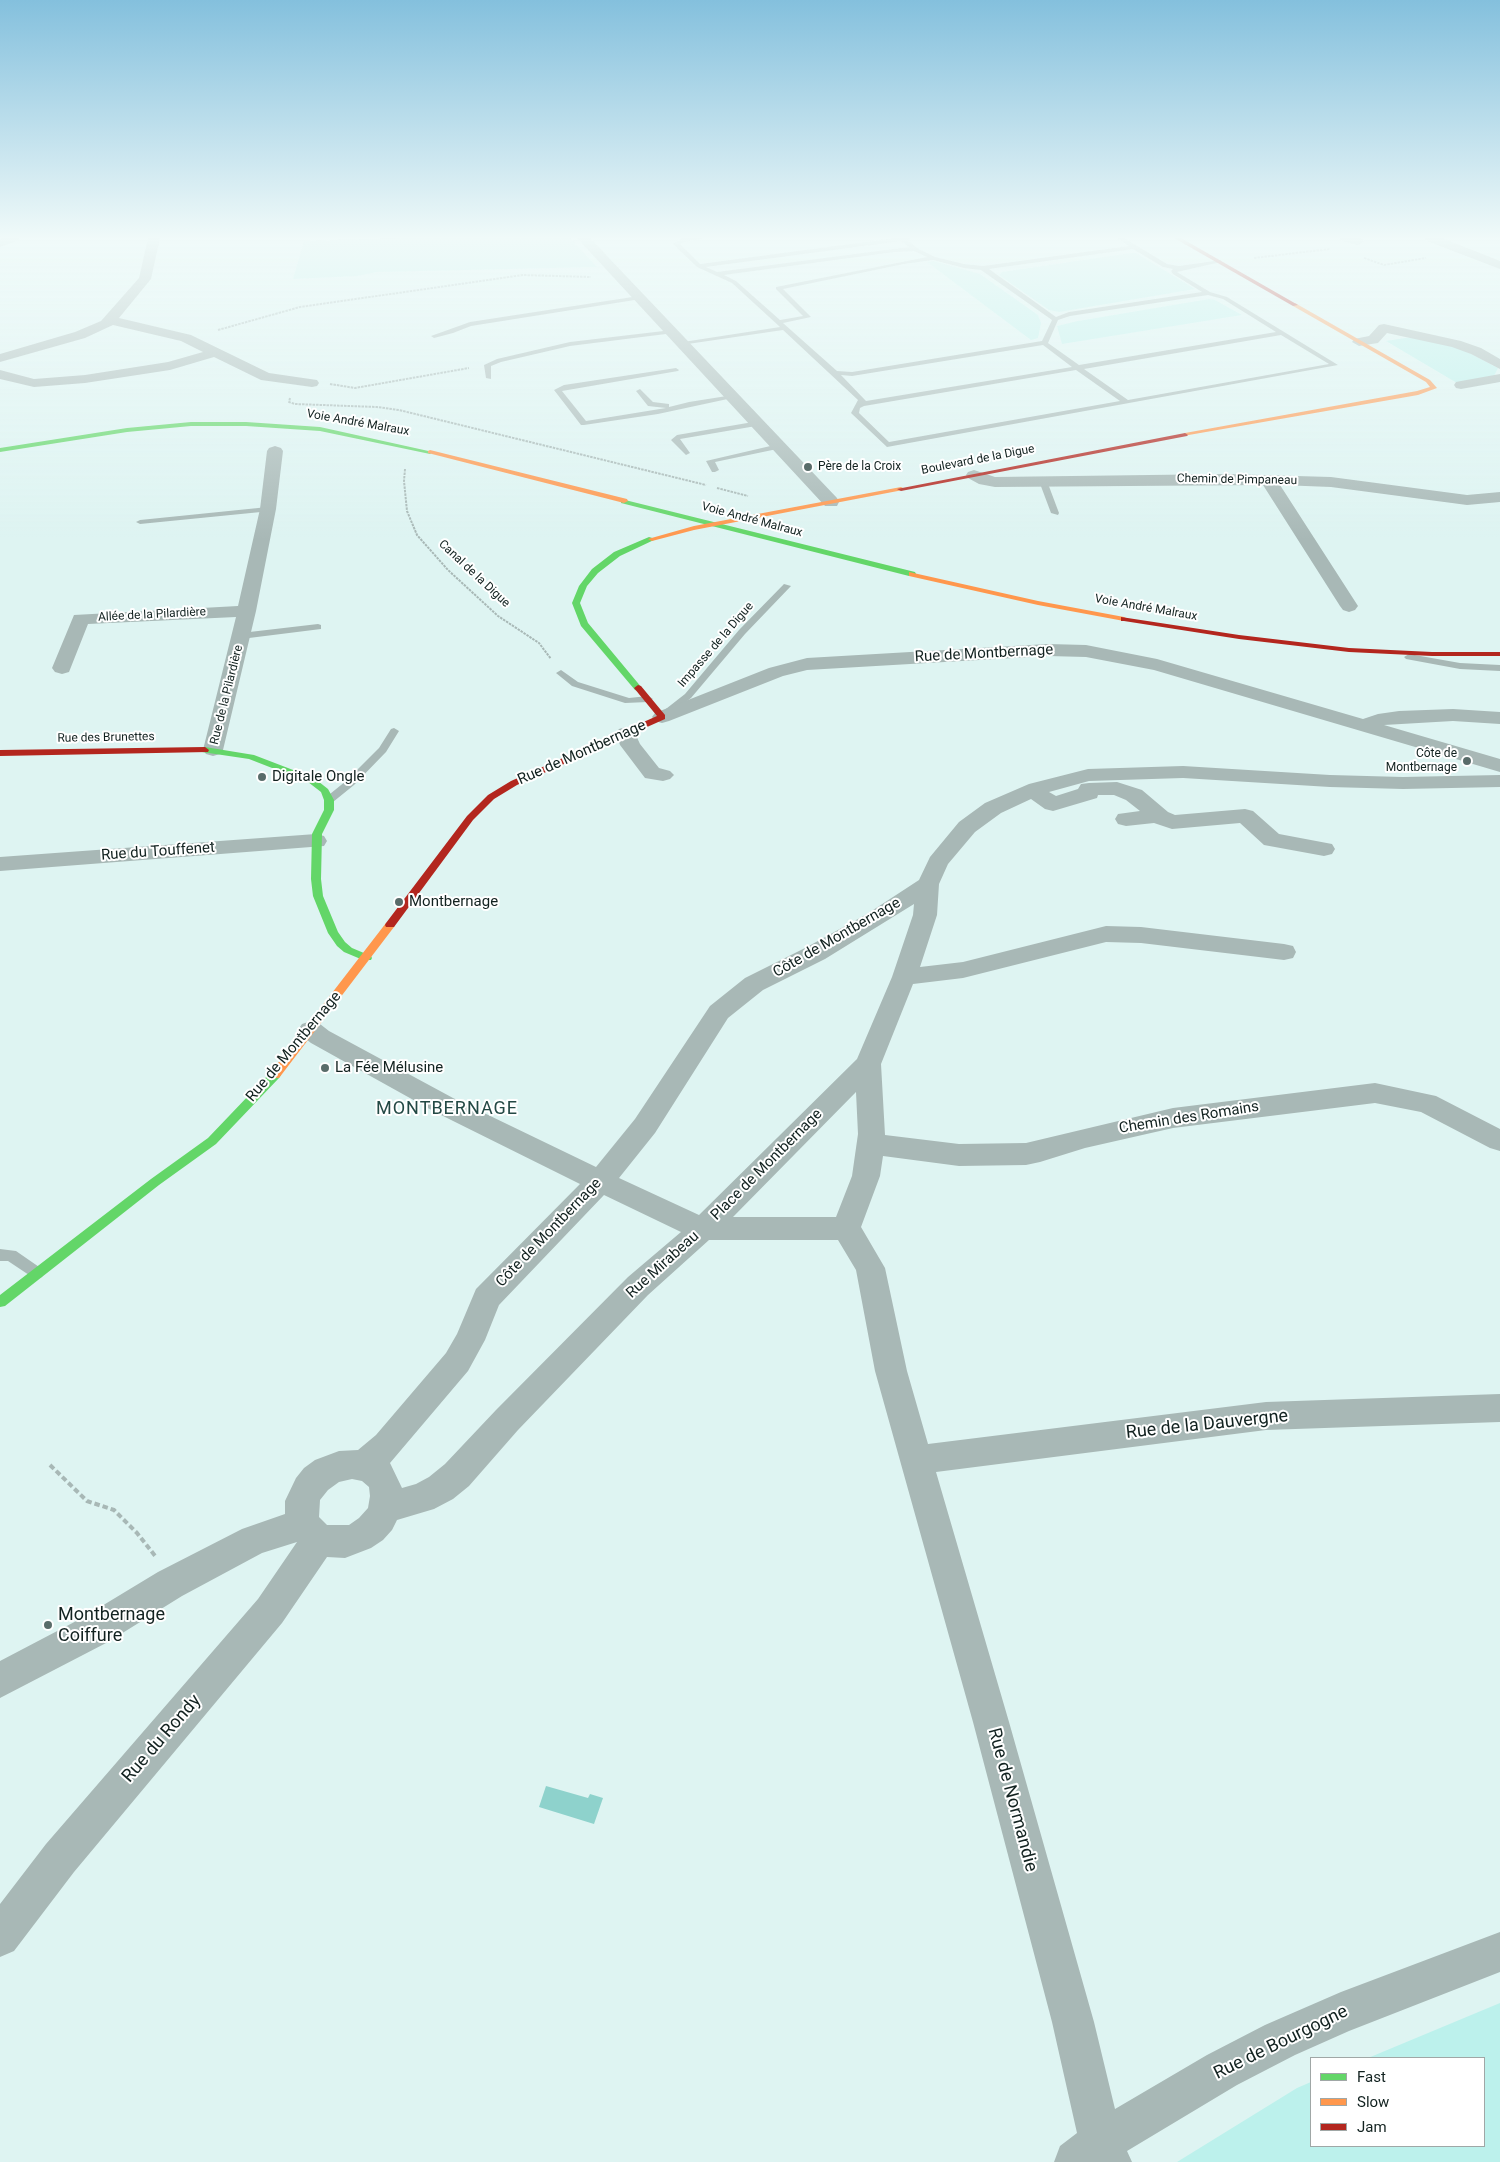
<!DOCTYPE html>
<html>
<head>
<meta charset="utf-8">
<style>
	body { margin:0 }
	#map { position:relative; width:1500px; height:2162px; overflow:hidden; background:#def4f2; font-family:Roboto,sans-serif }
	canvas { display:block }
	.legend { position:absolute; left:1310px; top:2057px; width:175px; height:90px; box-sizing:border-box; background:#fff; border:1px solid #a0a7a6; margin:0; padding:6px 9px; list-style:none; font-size:15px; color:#122220 }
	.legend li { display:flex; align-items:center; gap:10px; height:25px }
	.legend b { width:25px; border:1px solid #a0a7a6 }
</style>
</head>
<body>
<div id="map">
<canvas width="1500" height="2162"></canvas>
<ul class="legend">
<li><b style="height:6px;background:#63d668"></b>Fast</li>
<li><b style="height:6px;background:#ff974d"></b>Slow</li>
<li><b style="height:6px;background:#b3261e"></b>Jam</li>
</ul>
</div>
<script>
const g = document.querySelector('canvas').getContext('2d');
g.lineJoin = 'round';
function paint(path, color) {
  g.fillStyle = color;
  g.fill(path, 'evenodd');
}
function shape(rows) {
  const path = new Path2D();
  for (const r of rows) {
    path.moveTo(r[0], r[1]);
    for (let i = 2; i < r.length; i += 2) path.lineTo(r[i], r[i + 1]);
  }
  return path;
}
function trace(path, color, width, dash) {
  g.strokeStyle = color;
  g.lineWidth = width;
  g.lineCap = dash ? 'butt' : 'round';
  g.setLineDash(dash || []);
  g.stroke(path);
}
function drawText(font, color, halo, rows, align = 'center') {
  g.font = font + ' Roboto,sans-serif';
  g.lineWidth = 4;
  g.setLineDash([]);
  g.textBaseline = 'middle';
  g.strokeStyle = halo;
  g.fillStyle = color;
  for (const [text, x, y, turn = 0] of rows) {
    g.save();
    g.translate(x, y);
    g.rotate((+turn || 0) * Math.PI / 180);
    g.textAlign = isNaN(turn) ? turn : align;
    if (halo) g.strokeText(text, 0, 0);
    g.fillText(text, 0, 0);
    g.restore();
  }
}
paint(shape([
	[401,238,570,238,597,267,377,272,357,276,293,279,304,241],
	[1131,253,1136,253,1195,289,1059,312,1049,310,999,275,1002,272],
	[934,261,980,274,1038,315,1041,323,1038,338,1031,340,927,262],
	[1209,299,1215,300,1242,315,1062,344,1057,326,1078,321],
	[1411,337,1454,345,1498,368,1494,376,1457,383,1386,341],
	[1500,2003,1500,2162,1177,2162,1297,2088,1311,2082,1311,2146,1484,2146,1484,2058,1368,2058]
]), '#bcf1ec');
paint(shape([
	[546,1786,588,1798,590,1794,603,1798,594,1824,539,1807]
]), '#8ed2cc');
trace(shape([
	[1254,258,1330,249],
	[1364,258,1384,265,1426,258],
	[218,330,300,307,523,275,591,277],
	[330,384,355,388,469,368],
	[290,398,289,402,295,404,377,407,399,410,706,485],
	[405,469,404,481,407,511,417,535,448,570,498,616,539,643,551,659],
	[717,488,748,496]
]), '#a8b8b6', 2, [2.5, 1]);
trace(shape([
	[50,1465,87,1501,114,1510,137,1533,156,1557]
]), '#a8b8b6', 4, [5.5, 3]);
paint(shape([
	[682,238,704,238,684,242,680,244,700,264,896,238,911,238,907,240,917,248,935,257,964,264,983,266,1129,246,1117,238,1124,238,1167,264,1179,266,1221,260,1221,262,1177,272,1210,292,1227,297,1338,365,887,447,851,413,858,400,783,330,681,345,680,344,683,342,780,327,732,283,697,267,673,244,682,238],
	[901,241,909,247,717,272,706,267,901,241],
	[1133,249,1163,267,1173,269,1171,271,1173,274,1202,292,1069,312,1056,317,989,269,1133,249],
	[914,251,927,257,776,287,776,289,803,316,780,320,736,281,724,275,894,252,914,251],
	[933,260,964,268,981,270,1052,320,1042,341,852,372,837,371,783,323,811,317,783,289,904,264,933,260],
	[1208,295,1223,299,1276,332,1079,365,1048,343,1058,320,1070,316,1208,295],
	[1281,335,1329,364,1128,400,1084,369,1281,335],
	[1043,345,1072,367,866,401,841,375,852,376,1043,345],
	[1076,370,1120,401,889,442,859,413,860,408,864,406,1076,370],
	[639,296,642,298,641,299,471,326,453,333,434,338,431,336,470,322,639,296],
	[672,330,674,331,674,333,570,346,501,362,491,366,491,379,486,378,484,365,497,359,570,342,672,330],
	[676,368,679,370,678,371,562,391,586,421,666,408,648,406,636,391,640,389,653,402,669,404,669,407,689,402,733,395,737,397,658,414,584,425,581,425,554,390,564,385,676,368],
	[759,421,763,423,762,425,680,439,690,453,686,455,671,440,677,435,759,421],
	[779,444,782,444,782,448,715,462,719,470,715,472,712,472,706,461,779,444],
	[1040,479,1047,481,1059,513,1058,515,1051,513,1039,481,1040,479],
	[268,507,271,507,271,511,140,524,136,522,140,520,268,507],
	[784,584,791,586,745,634,691,698,668,716,662,716,662,712,685,694,739,630,784,584],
	[318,624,321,625,321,629,241,639,237,636,241,633,318,624],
	[1409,654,1460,663,1500,665,1500,671,1460,669,1406,659,1404,657,1409,654],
	[561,670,578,682,629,698,648,696,653,699,648,702,625,703,572,686,556,673,561,670],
	[394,728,399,731,386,752,354,785,333,802,325,802,325,798,346,781,379,748,391,729,394,728],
	[0,1249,16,1251,42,1269,44,1273,42,1277,37,1279,32,1277,8,1261,0,1261,0,1249]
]), '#a8b8b6');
paint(shape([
	[2,238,19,238,17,241,0,247,0,239,2,238],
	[148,238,160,238,151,279,119,318,191,335,269,373,317,380,319,383,317,386,312,387,261,380,214,357,170,370,85,383,34,387,0,379,0,370,34,379,85,375,168,362,203,352,181,341,113,325,85,338,0,362,0,354,75,332,101,321,139,278,148,238],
	[577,238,590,238,837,498,839,502,837,506,825,506,577,238],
	[1340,238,1360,238,1364,241,1358,245,1342,241,1340,238],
	[1425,238,1442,238,1500,261,1500,269,1427,241,1425,238],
	[1384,324,1461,341,1481,348,1500,359,1500,369,1471,354,1452,347,1387,333,1378,343,1359,346,1352,342,1354,339,1369,336,1379,325,1384,324],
	[1500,374,1500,382,1461,389,1456,388,1454,385,1456,382,1461,381,1500,374],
	[275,446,281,448,283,451,276,509,256,611,223,750,220,754,213,756,206,754,203,750,236,617,88,624,69,672,62,674,55,672,52,668,74,615,238,606,260,509,267,451,269,448,275,446],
	[974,470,995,477,1226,474,1331,477,1467,495,1500,492,1500,502,1467,505,1331,487,1280,485,1358,606,1355,610,1349,612,1343,610,1340,606,1263,485,995,487,979,484,968,478,966,475,968,472,974,470],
	[1048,644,1086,645,1157,659,1363,719,1378,714,1399,711,1453,709,1500,712,1500,724,1453,721,1384,725,1500,759,1500,772,1154,670,1086,657,1048,656,807,670,783,676,669,721,662,723,655,721,652,717,655,713,769,668,807,658,1048,644],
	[626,727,633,729,640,744,659,768,670,771,674,775,670,779,663,781,645,778,620,745,616,733,619,729,626,727],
	[1183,766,1330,775,1403,777,1500,775,1500,787,1403,789,1330,787,1183,778,1089,781,1049,792,1056,796,1078,789,1081,784,1089,783,1117,782,1142,790,1168,812,1175,815,1245,809,1253,811,1279,834,1332,844,1335,849,1332,854,1324,856,1264,845,1240,823,1172,829,1154,823,1126,826,1118,824,1115,819,1118,814,1140,811,1126,800,1114,795,1098,795,1097,798,1053,811,1045,809,1031,799,1001,813,975,832,948,864,939,884,937,915,920,967,963,962,1106,926,1141,927,1284,944,1293,946,1296,952,1293,958,1284,960,1141,943,1106,942,963,978,913,984,881,1064,885,1135,959,1144,1026,1143,1173,1108,1375,1083,1436,1096,1500,1129,1500,1151,1490,1148,1421,1112,1375,1103,1173,1128,1085,1148,1040,1162,1026,1165,959,1166,883,1156,880,1176,861,1227,885,1268,907,1371,928,1444,1266,1402,1500,1394,1500,1422,1266,1430,936,1472,1009,1722,1094,2022,1115,2109,1207,2055,1265,2025,1341,1992,1500,1932,1500,1972,1349,2031,1295,2055,1237,2085,1127,2151,1132,2162,1054,2162,1060,2146,1077,2133,1052,2022,973,1722,875,1371,856,1270,838,1240,709,1240,648,1295,518,1430,469,1486,453,1499,434,1509,397,1520,392,1530,383,1540,371,1548,345,1558,327,1557,282,1623,74,1872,14,1951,0,1957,0,1904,46,1844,258,1599,297,1542,262,1553,182,1596,108,1642,0,1698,0,1661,82,1618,158,1572,242,1529,285,1514,285,1501,296,1478,304,1468,315,1460,339,1451,358,1450,376,1435,446,1353,457,1334,476,1289,580,1184,435,1112,311,1043,302,1036,298,1030,302,1024,311,1021,320,1024,329,1031,453,1098,596,1167,635,1119,710,1006,745,978,807,947,867,914,919,880,930,857,959,822,985,803,1029,784,1088,769,1183,766],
	[914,904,913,915,892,977,857,1059,699,1215,619,1178,655,1133,728,1018,763,990,825,959,914,904],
	[856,1092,858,1134,852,1176,836,1217,733,1217,856,1092],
	[604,1195,681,1232,628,1277,496,1410,445,1464,429,1477,416,1484,402,1488,390,1463,468,1371,485,1340,499,1305,604,1195],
	[352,1479,362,1481,369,1487,370,1496,368,1508,359,1518,349,1525,327,1525,319,1517,320,1500,328,1490,339,1482,352,1479],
	[316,834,324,836,327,841,324,846,0,871,0,857,316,834]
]), '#a8b8b6');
paint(shape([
	[191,422,246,422,320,427,433,452,430,454,320,431,246,426,191,426,127,432,0,452,0,448,127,428,191,422],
	[621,499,915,572,916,574,909,576,621,503,621,499],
	[649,537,656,539,620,556,598,573,587,586,580,603,588,623,642,688,638,691,635,690,581,626,572,603,579,586,592,569,614,552,649,537],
	[205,747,254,755,314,778,328,789,334,800,334,810,322,834,321,879,323,896,338,932,345,942,352,948,371,956,372,958,371,960,363,960,344,952,337,946,328,933,313,896,311,879,312,834,324,810,324,800,321,792,308,782,249,759,202,752,201,750,205,747],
	[275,1071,279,1072,281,1075,279,1078,216,1144,159,1185,5,1306,0,1307,0,1295,151,1179,208,1138,271,1072,275,1071]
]), '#63d668');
paint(shape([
	[1295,303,1430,380,1437,388,1418,395,1183,436,1182,435,1185,433,1417,391,1430,387,1426,382,1293,306,1295,303],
	[430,450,627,499,628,501,624,503,428,453,428,451,430,450],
	[901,487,905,489,903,490,694,530,652,541,648,539,694,526,901,487],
	[909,572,1038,601,1124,617,1128,619,1124,621,1038,605,909,576,909,572],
	[390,922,394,923,395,925,394,927,279,1078,271,1078,269,1075,271,1072,386,923,390,922]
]), '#ff974d');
paint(shape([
	[1174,238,1181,238,1298,305,1293,306,1174,238],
	[1185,433,1188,435,1187,436,901,491,897,489,1185,433],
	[1121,617,1239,635,1349,648,1432,652,1500,652,1500,656,1432,656,1349,652,1239,639,1124,621,1121,621,1121,617],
	[638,685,641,686,665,715,665,719,517,785,494,799,473,820,394,927,386,927,385,925,386,923,467,816,488,795,511,781,657,716,634,688,638,685],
	[205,747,209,750,208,752,0,756,0,750,205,747]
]), '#b3261e');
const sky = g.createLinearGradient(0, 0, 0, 540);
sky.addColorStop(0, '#84c0dd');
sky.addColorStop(0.44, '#f0faf9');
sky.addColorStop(1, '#f0faf900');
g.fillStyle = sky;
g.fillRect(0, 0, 1500, 540);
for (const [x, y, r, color] of [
	[808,467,5,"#596c6a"],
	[1467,761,5,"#596c6a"],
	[262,777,5,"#596c6a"],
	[399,902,5,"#596c6a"],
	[325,1068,5,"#596c6a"],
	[48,1625,5,"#596c6a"]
]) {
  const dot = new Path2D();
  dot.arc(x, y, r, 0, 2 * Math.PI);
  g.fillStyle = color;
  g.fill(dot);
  trace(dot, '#fff', 2);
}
drawText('12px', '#122220', '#fff', [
	["Voie André Malraux",358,423,10],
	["Boulevard de la Digue",978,460,-11],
	["Chemin de Pimpaneau",1237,480,1],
	["Voie André Malraux",752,520,15],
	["Canal de la Digue",474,574,43],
	["Voie André Malraux",1146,608,10],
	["Allée de la Pilardière",152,615,-3],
	["Impasse de la Digue",716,645,-49],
	["Rue de la Pilardière",227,695,-76],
	["Rue des Brunettes",106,738,-1]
]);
drawText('12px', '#122220', '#fff', [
	["Père de la Croix",818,467],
	["Côte de",1457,754,"right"],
	["Montbernage",1457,768,"right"]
], 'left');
drawText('15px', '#122220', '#fff', [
	["Rue de Montbernage",984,654,-3],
	["Rue de Montbernage",582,753,-24],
	["Rue du Touffenet",158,852,-4],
	["Côte de Montbernage",837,938,-30],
	["Rue de Montbernage",294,1047,-50],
	["Chemin des Romains",1189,1118,-9],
	["Place de Montbernage",767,1165,-45],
	["Côte de Montbernage",549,1233,-46],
	["Rue Mirabeau",663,1265,-42]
]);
drawText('15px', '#122220', '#fff', [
	["Digitale Ongle",272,777],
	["Montbernage",409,902],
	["La Fée Mélusine",335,1068]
], 'left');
g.letterSpacing = '1px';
drawText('18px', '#234945', '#fff', [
	["MONTBERNAGE",447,1109]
]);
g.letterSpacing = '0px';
drawText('18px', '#122220', '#fff', [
	["Rue de la Dauvergne",1207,1425,-6],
	["Rue du Rondy",162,1739,-49],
	["Rue de Normandie",1012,1800,75],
	["Rue de Bourgogne",1281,2043,-26]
]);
drawText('18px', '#122220', '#fff', [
	["Montbernage",58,1615],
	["Coiffure",58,1636]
], 'left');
</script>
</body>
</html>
